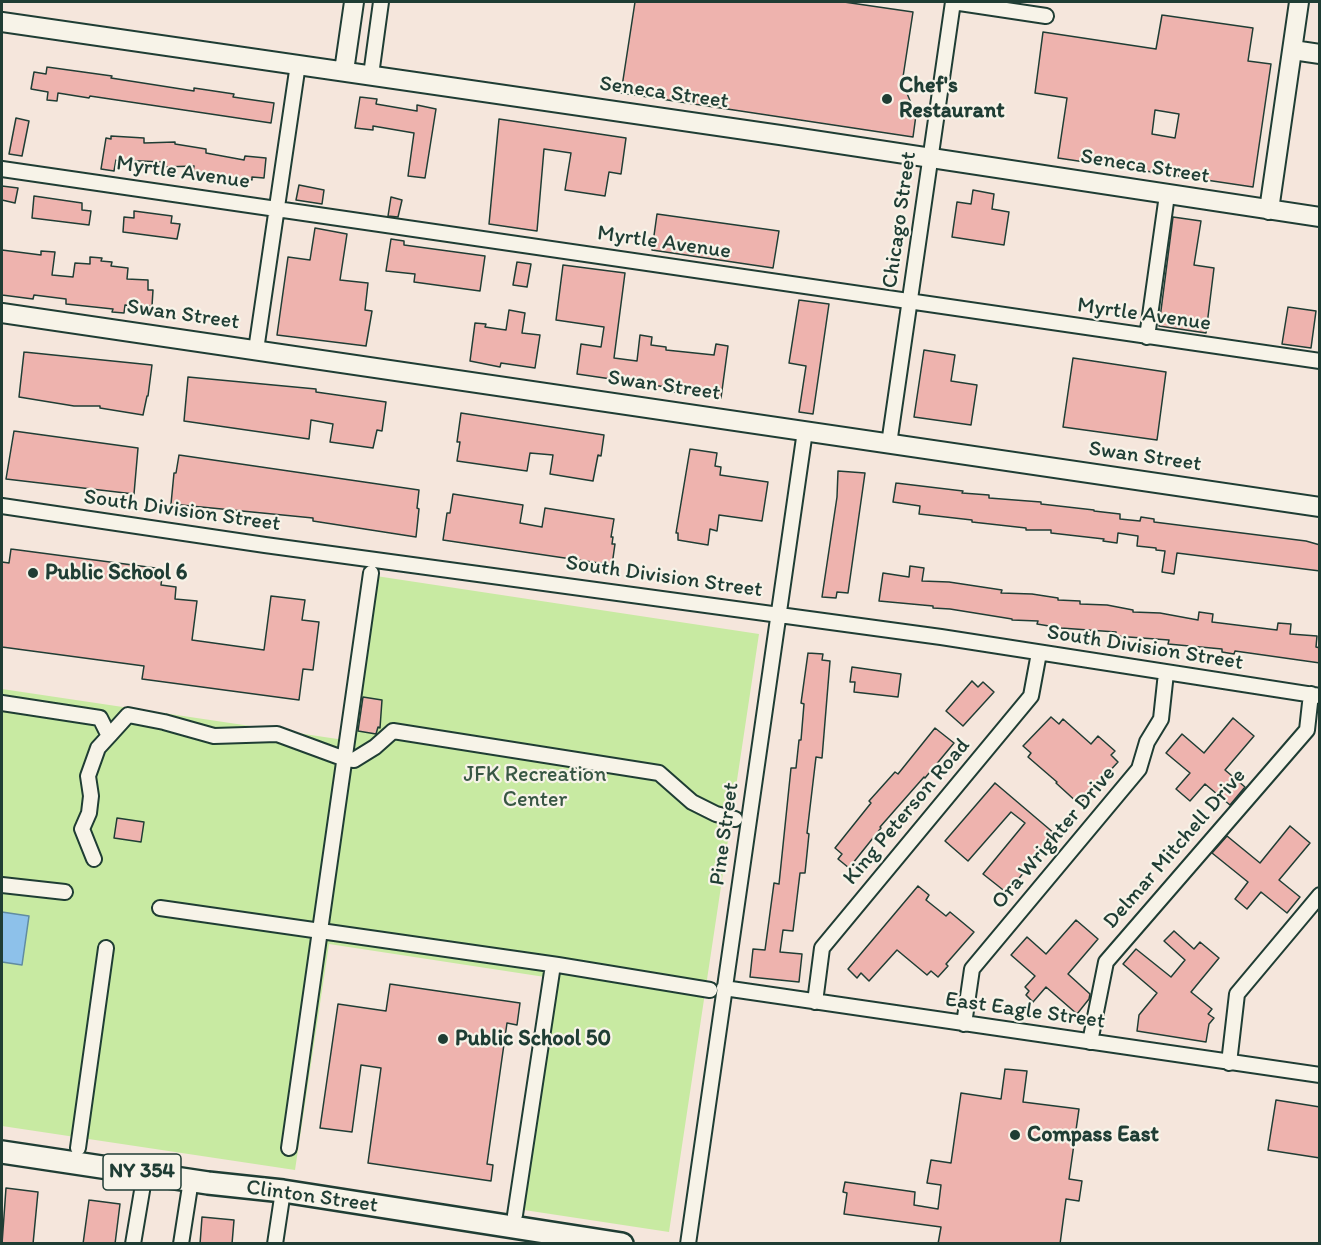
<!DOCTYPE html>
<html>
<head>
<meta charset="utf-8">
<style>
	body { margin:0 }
	#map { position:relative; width:1321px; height:1245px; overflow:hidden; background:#f5e6dc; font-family:Itim,sans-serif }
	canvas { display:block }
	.frame { position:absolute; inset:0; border:3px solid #1f3d34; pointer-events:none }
</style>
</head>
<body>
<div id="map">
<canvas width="1321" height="1245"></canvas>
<div class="frame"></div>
</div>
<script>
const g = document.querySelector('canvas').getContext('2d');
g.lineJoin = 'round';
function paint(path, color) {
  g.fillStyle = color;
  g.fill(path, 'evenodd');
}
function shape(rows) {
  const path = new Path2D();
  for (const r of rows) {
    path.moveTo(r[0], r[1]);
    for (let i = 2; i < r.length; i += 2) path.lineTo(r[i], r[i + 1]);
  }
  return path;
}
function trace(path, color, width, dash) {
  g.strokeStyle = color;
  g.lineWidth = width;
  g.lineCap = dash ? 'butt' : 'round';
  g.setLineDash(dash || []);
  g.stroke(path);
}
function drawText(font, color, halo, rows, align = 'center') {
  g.font = font + ' Itim,sans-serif';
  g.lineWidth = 4.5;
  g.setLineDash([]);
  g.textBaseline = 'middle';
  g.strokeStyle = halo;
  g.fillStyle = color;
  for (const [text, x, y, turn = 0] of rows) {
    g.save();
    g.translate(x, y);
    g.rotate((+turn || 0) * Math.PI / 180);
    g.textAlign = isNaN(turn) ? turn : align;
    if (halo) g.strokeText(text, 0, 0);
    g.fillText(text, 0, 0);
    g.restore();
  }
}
paint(shape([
	[376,576,759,634,669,1232,511,1208,545,977,329,944,295,1170,2,1126,2,689,351,741]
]), '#c8eaa2');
const water = shape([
	[2,912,29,916,22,965,2,962,2,912]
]);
paint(water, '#8dc1ea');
trace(water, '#618ca1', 1.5);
const building = shape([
	[635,2,844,2,913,12,901,90,906,91,916,115,913,137,621,93,635,2],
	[1162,15,1253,28,1248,61,1271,64,1253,187,1058,158,1067,98,1035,93,1043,32,1156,49,1162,15],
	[1155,110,1179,114,1175,138,1152,134,1155,110],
	[47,67,112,76,111,78,194,91,194,88,234,94,233,97,274,103,271,123,90,96,89,98,58,93,57,101,47,100,48,92,31,89,34,72,46,74,47,67],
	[360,97,377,99,376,104,417,111,417,105,436,109,425,178,408,176,414,133,373,126,373,130,355,128,360,97],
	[16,118,29,121,22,156,9,154,16,118],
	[499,119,626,138,621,174,609,172,605,196,565,190,571,153,544,149,537,231,489,224,499,119],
	[111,136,144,138,144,143,175,142,175,144,206,149,206,153,244,160,245,156,266,158,264,178,252,177,252,180,225,177,193,171,194,166,164,167,164,162,116,160,114,171,101,169,106,138,111,139,111,136],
	[299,185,324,190,322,204,296,200,299,185],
	[2,186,18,188,15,203,2,200,2,186],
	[973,190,994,194,992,209,1009,212,1004,245,952,237,957,202,971,204,973,190],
	[34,196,82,203,82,210,91,211,89,225,32,218,34,196],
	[391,197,402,200,398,217,388,216,391,197],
	[134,211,172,216,171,223,180,224,177,239,123,232,124,217,134,218,134,211],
	[657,214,779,231,773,268,652,250,657,214],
	[1173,217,1201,221,1194,265,1214,268,1206,333,1159,326,1173,217],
	[315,228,347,234,340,280,368,283,365,310,372,311,366,346,277,335,288,257,310,260,315,228],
	[391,239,404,241,404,245,485,256,480,291,414,282,415,274,386,271,391,239],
	[2,250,41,255,41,251,55,252,52,275,73,277,75,263,90,264,90,257,102,258,101,261,112,262,111,266,128,268,127,279,148,280,148,290,153,290,152,306,125,305,124,313,112,312,113,309,66,304,66,299,34,295,33,299,2,295,2,250],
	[517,262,531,264,527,287,513,285,517,262],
	[563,265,625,273,614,358,637,361,640,335,652,337,651,345,666,347,666,350,714,355,716,344,728,346,721,398,708,396,709,393,687,390,686,394,673,392,673,388,577,374,581,344,601,347,604,327,556,320,563,265],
	[799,300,829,304,813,414,799,412,806,366,789,363,799,300],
	[1288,307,1316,311,1311,348,1282,344,1288,307],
	[509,310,525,313,522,333,540,335,535,368,501,363,500,367,470,361,475,323,486,324,485,327,506,330,509,310],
	[924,350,955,355,951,381,977,385,971,425,914,417,924,350],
	[24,352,152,365,148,396,147,396,143,415,100,408,100,406,74,406,19,397,24,352],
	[1073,358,1166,372,1157,440,1063,427,1073,358],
	[188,377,316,389,316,392,386,402,382,431,377,430,373,448,330,442,333,424,311,420,309,439,184,421,188,377],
	[461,413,604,435,601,456,598,455,593,481,550,474,553,455,530,453,527,471,457,461,460,442,457,442,461,413],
	[14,431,138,448,134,494,6,479,14,431],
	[690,449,717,453,715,466,721,467,720,475,768,482,762,521,719,515,717,531,710,529,708,545,678,540,678,533,676,533,690,449],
	[179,455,419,490,417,508,419,509,416,537,313,521,313,518,171,504,174,473,176,473,179,455],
	[838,471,865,473,848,593,837,592,836,598,822,597,837,497,838,471],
	[896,483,963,491,962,493,989,495,989,498,1041,502,1041,504,1094,510,1094,511,1120,514,1120,519,1140,521,1141,517,1154,519,1154,522,1306,541,1320,545,1320,571,1177,553,1174,574,1162,572,1165,551,1156,550,1156,548,1137,546,1138,536,1118,533,1117,543,1103,541,1104,539,1051,533,1051,530,1026,530,1026,528,972,522,972,520,919,514,920,506,893,502,896,483],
	[453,494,523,505,520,523,542,527,545,508,614,519,611,537,613,537,612,544,615,544,612,565,443,540,447,513,450,513,453,494],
	[11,549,163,569,161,585,176,587,175,599,197,601,192,640,264,650,271,596,305,600,302,620,319,622,313,670,303,669,299,700,142,679,144,666,2,647,2,562,9,563,11,549],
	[910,566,924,568,922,581,949,582,1002,590,1001,593,1032,594,1058,598,1058,600,1080,601,1080,604,1107,605,1133,610,1133,612,1160,613,1198,620,1199,612,1213,614,1212,622,1277,630,1278,623,1291,624,1290,634,1317,636,1316,647,1320,648,1320,663,1235,651,1234,654,1222,652,1222,649,1168,644,1169,640,1115,636,1116,632,1061,628,1037,624,1038,621,1012,620,1012,619,950,609,933,608,933,606,879,601,883,573,909,577,910,566],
	[808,653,823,654,822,660,830,661,822,758,816,757,807,833,809,834,805,873,800,873,793,931,783,930,780,952,802,954,799,982,750,977,753,949,765,950,774,883,779,884,791,768,796,768,799,740,801,740,804,704,801,703,808,653],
	[852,667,901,674,898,697,854,692,855,682,850,682,852,667],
	[972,681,978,687,983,682,994,692,963,726,946,711,972,681],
	[363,697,382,700,380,728,378,727,376,734,358,731,363,697],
	[1051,717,1059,724,1063,719,1091,744,1098,736,1115,751,1111,755,1118,762,1079,804,1056,783,1057,782,1028,757,1031,753,1023,746,1051,717],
	[1233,718,1254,736,1225,770,1245,787,1230,805,1205,784,1190,801,1176,789,1190,773,1166,753,1182,734,1204,753,1233,718],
	[935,728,954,743,925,778,924,777,880,827,881,828,849,868,838,859,842,854,835,848,871,803,869,801,895,772,898,774,935,728],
	[995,783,1055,834,1007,893,983,874,1025,823,1011,812,968,861,945,841,995,783],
	[117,818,144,822,141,842,114,838,117,818],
	[1290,826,1310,843,1279,880,1300,897,1287,913,1261,892,1247,909,1235,899,1248,882,1212,853,1227,836,1260,863,1290,826],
	[918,886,929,895,926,900,946,916,950,912,974,932,946,964,948,966,938,977,931,971,927,975,897,950,869,981,861,973,857,978,848,969,918,886],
	[1076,920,1098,939,1068,974,1090,994,1089,999,1077,1014,1046,987,1033,1002,1026,995,1029,991,1025,987,1035,976,1011,955,1027,937,1046,954,1076,920],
	[1174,931,1194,949,1200,942,1219,958,1191,992,1212,1009,1208,1014,1214,1018,1209,1024,1206,1042,1137,1031,1139,1015,1157,993,1123,964,1136,949,1171,977,1185,960,1164,941,1174,931],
	[390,984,520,1003,517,1025,507,1023,487,1164,493,1165,491,1181,368,1163,381,1068,361,1065,352,1132,320,1128,338,1004,386,1011,390,984],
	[1005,1069,1027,1071,1023,1102,1079,1109,1069,1179,1082,1181,1079,1201,1066,1199,1060,1244,938,1244,941,1227,844,1214,847,1193,843,1192,845,1182,915,1192,914,1205,938,1209,941,1185,927,1183,931,1160,951,1163,961,1093,1001,1099,1005,1069],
	[1276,1100,1320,1107,1320,1158,1268,1150,1276,1100],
	[6,1188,38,1192,33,1244,2,1244,6,1188],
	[89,1200,120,1204,115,1244,83,1244,89,1200],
	[202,1217,234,1220,232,1244,200,1244,202,1217]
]);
paint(building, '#eeb3ae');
trace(building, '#1f3d34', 1.5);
const street = shape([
	[953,2,1046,16],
	[371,75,381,2],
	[2,169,1320,361],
	[1147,337,1167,195],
	[256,350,298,64],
	[889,444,953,2],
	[2,506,265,545,941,637,1320,696],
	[2,703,100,718,109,736,128,715,164,722,214,736,277,734,345,759,354,760,375,747,393,731,659,773,692,802,716,814,735,819],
	[94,859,82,829,89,813,91,796,88,776,98,748,109,736],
	[2,885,65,892],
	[160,908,558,965,710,990],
	[724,988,1320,1075],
	[815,1002,822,948,1031,696,1039,653],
	[964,1024,972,969,1139,769,1147,742,1161,719,1166,673],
	[1090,1042,1106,962,1307,730,1311,694],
	[1229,1063,1237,994,1320,895],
	[78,1148,106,948],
	[289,1148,371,573],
	[515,1215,553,965],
	[133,1244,145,1173],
	[181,1244,191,1180],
	[275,1244,283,1191],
	[688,1244,805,431]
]);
const secondary = shape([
	[2,22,780,135,1320,217],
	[1293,50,1320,54],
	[344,71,354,2],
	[1269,210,1299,2],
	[2,313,1320,507]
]);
const primary = shape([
	[2,1152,208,1183,283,1191,622,1244]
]);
trace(street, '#1f3d34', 18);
trace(secondary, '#1f3d34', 22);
trace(primary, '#1f3d34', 26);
trace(street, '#f7f3e8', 14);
trace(secondary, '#f7f3e8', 18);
trace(primary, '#f7f3e8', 21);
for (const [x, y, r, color] of [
	[887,99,6,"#1f3d34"],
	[33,573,6,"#1f3d34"],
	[443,1039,6,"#1f3d34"],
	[1015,1135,6,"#1f3d34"]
]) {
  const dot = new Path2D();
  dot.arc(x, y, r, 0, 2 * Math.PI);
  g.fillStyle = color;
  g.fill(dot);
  trace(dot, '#f7f3e8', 2);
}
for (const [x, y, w] of [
	[142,1172,78]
]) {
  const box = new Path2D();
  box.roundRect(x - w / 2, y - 18, w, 36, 4.5);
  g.fillStyle = '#f7f3e8';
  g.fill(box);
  trace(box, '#1f3d34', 1.5);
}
drawText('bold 21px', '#1f3d34', null, [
	["NY 354",142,1172]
]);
drawText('bold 22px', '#1f3d34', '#f7f3e8', [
	["Chef's",899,86],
	["Restaurant",899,111],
	["Public School 6",45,573],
	["Public School 50",455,1039],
	["Compass East",1027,1135]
], 'left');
drawText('22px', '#1f3d34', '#f7f3e8', [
	["Seneca Street",664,93,8],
	["Seneca Street",1145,167,9],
	["Myrtle Avenue",183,173,8],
	["Chicago Street",900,220,-82],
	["Myrtle Avenue",664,243,8],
	["Swan Street",183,315,8],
	["Myrtle Avenue",1144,315,8],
	["Swan Street",664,386,8],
	["Swan Street",1145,457,8],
	["South Division Street",182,511,8],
	["South Division Street",664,577,8],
	["South Division Street",1145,648,9],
	["King Peterson Road",907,812,-50],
	["Pine Street",725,834,-82],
	["Ora Wrighter Drive",1054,838,-50],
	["Delmar Mitchell Drive",1175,849,-49],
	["East Eagle Street",1025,1011,8],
	["Clinton Street",312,1197,8]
]);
drawText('22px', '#385744', '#f7f3e8', [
	["JFK Recreation",535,775],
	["Center",535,800]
]);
</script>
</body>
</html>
